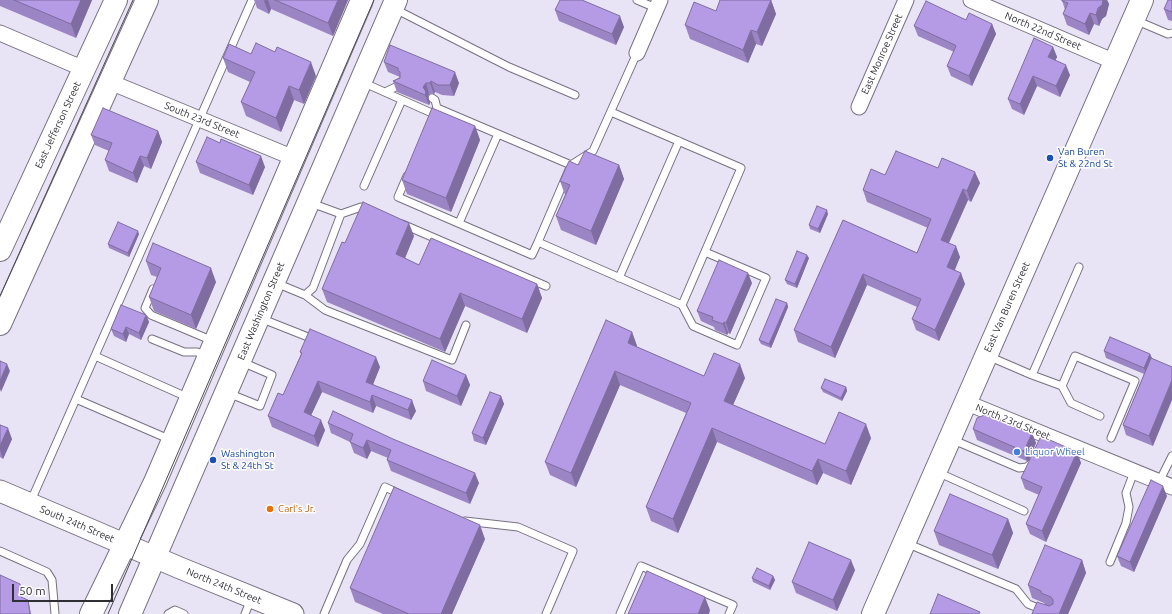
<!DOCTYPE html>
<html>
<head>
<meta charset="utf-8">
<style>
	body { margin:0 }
	#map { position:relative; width:1172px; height:614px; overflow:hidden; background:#e9e4f5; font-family:Ubuntu,sans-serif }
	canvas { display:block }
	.scale { position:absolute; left:12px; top:584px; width:101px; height:18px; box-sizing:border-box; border:2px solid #302e35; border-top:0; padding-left:5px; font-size:12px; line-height:14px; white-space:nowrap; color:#302e35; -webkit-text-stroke:3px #fff; paint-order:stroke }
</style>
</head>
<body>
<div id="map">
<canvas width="1172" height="614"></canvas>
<div class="scale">50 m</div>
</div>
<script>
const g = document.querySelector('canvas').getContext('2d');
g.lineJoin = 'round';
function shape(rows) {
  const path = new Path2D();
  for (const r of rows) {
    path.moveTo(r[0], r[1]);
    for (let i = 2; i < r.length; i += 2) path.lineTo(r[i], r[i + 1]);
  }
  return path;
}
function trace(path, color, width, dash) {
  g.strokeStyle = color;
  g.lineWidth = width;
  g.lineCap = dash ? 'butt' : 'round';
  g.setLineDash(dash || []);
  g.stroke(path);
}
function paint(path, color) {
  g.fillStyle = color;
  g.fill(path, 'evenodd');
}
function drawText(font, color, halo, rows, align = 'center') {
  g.font = font + ' Ubuntu,sans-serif';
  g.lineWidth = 3;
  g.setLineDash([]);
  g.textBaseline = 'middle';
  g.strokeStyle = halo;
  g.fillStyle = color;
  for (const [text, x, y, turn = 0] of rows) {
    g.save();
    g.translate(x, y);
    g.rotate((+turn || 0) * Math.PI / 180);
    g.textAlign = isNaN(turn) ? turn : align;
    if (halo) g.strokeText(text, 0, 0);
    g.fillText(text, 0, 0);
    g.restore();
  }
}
const lane = shape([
	[637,0,656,8],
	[395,9,509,67,575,95],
	[1135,20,1168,34,1172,33],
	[362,82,434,114],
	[385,92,400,85],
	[432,98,435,100,437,108,433,117],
	[437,108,571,165],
	[611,112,741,168,682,305,538,242,571,165,593,151,637,53],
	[407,176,398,197,532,255,538,242],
	[364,186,402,100],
	[341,214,361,207,369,210],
	[459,223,498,134],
	[402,224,546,286],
	[619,278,679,141],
	[276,283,305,295,313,288,341,214,311,203],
	[153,289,145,308,151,315,213,341],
	[305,295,325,310,452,360,466,325],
	[682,305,693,326,737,345,766,278,705,252],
	[260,318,308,337],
	[152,339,184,352,197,352,207,356],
	[95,356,189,398],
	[988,356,1032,375,1079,267],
	[1032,375,1062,386,1075,356,1135,381,1111,438],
	[1062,386,1071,403,1100,416],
	[228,393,260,406,272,375,242,362],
	[76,399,171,440],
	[951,439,1019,468,1027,467,1033,462],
	[937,472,1024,511],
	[1159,482,1172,456],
	[30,503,252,0],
	[465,521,518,527,573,551,546,614],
	[906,543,1016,589,1028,604,1053,614],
	[0,551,47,572,52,580,55,614],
	[1110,562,1126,523,1129,507,1126,493,1134,472],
	[168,614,175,610,184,614],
	[245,614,251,599],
	[324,614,347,560,360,544,385,487,400,494],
	[620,614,641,566,733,605,729,614]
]);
const street = shape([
	[971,0,1115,62],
	[0,33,84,69],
	[637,53,660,0],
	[110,82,294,158],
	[859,107,906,0],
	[965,402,1172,487]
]);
const secondary = shape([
	[0,491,180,568,293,614]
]);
const primary = shape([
	[0,250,116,0],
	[0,324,147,0],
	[91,614,155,482,362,0],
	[130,614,396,0],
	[873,614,1142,0]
]);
trace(lane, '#767180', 9);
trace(street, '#767180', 17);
trace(secondary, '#767180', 23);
trace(primary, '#767180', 24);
trace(lane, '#fff', 7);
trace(street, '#fff', 15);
trace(secondary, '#fff', 21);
trace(primary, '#fff', 22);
trace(shape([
	[0,296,133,0],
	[108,614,374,0]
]), '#4b4952', 1);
paint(shape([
	[0,0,92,0,76,38,0,6],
	[254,0,348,0,333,36,271,9,269,14,257,8],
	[771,0,776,14,762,46,756,44,748,63,690,39,685,25,716,11],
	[1062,0,1107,0,1109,4,1106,16,1102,19,1099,26,1094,24,1089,35,1067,25,1063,14,1065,10],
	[1172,0,1172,21,1168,20,1164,9],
	[555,10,624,27,616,45,559,21],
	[966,20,992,24,996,34,972,86,951,76,947,66,954,52,918,36,914,26],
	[1053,47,1057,57,1055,60,1070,75,1060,97,1037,86,1024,115,1012,109,1008,99],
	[251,54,316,76,304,104,294,100,281,132,246,116,241,102,250,82,228,72,223,58],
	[384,62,459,83,454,96,442,95,435,92,434,94,429,94,428,96,430,103,429,105,397,92,393,81,400,77,388,72],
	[475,126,480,140,451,212,407,194,402,180],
	[158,131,162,142,151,169,144,166,137,183,109,171,105,160,109,151,95,145,91,135],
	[196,162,265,167,253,195,200,173],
	[578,165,619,165,624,179,596,245,561,230,556,216,565,195,560,181],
	[938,168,980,183,971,202,968,200,949,243,960,257,955,270,965,284,939,341,916,330,912,319,917,307,867,285,835,358,798,342,794,330,843,220,917,253,928,228,867,202,863,190,885,175],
	[828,214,820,233,810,229,809,225],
	[139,234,129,257,109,248,108,244],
	[414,236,405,258,419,265,537,284,542,298,527,333,465,306,445,352,327,302,322,289,345,243],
	[809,258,797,288,787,284,785,280],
	[146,261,216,282,196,329,154,311,149,297,157,277,151,275],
	[752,283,730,334,728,333,727,335,715,330,714,327,701,321,697,311],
	[787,303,788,307,771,348,761,344,759,340],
	[146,315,149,322,141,340,129,334,126,342,114,336,111,329],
	[632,332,637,346,637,347,704,376,745,378,733,405,825,444,871,438,851,485,823,473,817,485,717,442,678,533,651,521,646,507,686,413,620,385,576,487,550,475,545,462],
	[1104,351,1150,354,1152,358,1153,446,1126,435,1123,425,1144,374,1106,358],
	[300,352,380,367,373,384,416,411,411,420,376,406,373,413,322,392,311,415,325,430,318,447,272,427,268,416,283,395,301,354],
	[466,375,470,385,461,406,426,391,423,381],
	[846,387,847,391,842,401,823,392,821,388],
	[501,396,504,404,486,445,474,441,472,433],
	[328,423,479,483,470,504,391,471,387,460,388,458,371,451,367,459,354,453,350,442,331,433],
	[0,425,12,439,3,459,0,457],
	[973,429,1032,433,1036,443,1029,460,1027,461,977,440],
	[1077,452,1081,463,1046,542,1030,534,1026,524,1039,495,1025,489,1021,478],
	[1167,496,1134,572,1121,566,1117,556],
	[1008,519,1013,533,998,569,939,545,934,531],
	[485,539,452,614,383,614,355,602,350,588],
	[1082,560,1086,573,1068,614,1045,605,1044,603,1032,598,1028,585],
	[855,570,837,611,796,593,792,582],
	[773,576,775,580,770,590,753,582,752,578]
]), '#9c85c5');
paint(shape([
	[81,0,92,0,76,38,71,24],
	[265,0,268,0,271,9,269,14,264,1],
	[338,0,348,0,333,36,328,23],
	[771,0,776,14,762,46,757,32],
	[1103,0,1107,0,1109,4,1106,16,1102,19,1099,26,1096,15],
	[1090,13,1094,24,1089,35,1085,24],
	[620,16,624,27,616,45,612,34],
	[992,24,996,34,972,86,969,76],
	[751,30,756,44,748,63,743,50],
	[1053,47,1057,57,1052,68,1048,57],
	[311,62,316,76,304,104,299,90],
	[1066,65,1070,75,1060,97,1056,86],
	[455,72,459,83,454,96,450,85],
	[1033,76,1037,86,1024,115,1020,104],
	[431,81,435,92,434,94,430,83],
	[426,83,429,94,428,96,430,103,429,105,425,95,423,87],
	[289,86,294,100,281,132,276,118],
	[475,126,480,140,451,212,446,198],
	[158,131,162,142,151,169,147,158],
	[140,156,144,166,137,183,133,173],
	[261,156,265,167,253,195,249,185],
	[619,165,624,179,596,245,591,231],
	[975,172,980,183,971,202,967,191],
	[963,189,968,200,945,251,941,240],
	[827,210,828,214,820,233,818,229],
	[409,223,414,236,401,268,396,254],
	[138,231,139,234,129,257,128,253],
	[956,246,960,257,951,278,947,267],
	[807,255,809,258,797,288,795,284],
	[211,268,216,282,196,329,191,315],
	[748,273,752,283,730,334,726,323],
	[961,273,965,284,939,341,935,330],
	[863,274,867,285,835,358,831,347],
	[537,284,542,298,527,333,522,319],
	[460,293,465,306,445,352,440,339],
	[787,303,788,307,771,348,769,344],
	[146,315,149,322,141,340,139,333],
	[724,322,728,333,727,335,723,324],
	[126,327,129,334,126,342,123,334],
	[632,332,637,346,633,357,628,343],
	[1150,354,1153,362,1147,376,1144,368],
	[376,357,380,367,370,392,366,382],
	[7,364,10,371,1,392,0,389,0,381],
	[740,364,745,378,729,414,724,401],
	[615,371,620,385,576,487,571,473],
	[466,375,470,385,461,406,457,396],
	[1172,380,1172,400,1153,446,1149,436],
	[318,381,322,392,308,422,304,412],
	[846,387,847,391,842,401,841,398],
	[372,395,376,406,373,413,370,402],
	[501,396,504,404,486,445,483,438],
	[412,400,416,411,411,420,408,410],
	[321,420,325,430,318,447,314,436],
	[866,424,871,438,851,485,846,471],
	[8,428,12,439,3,459,0,450,0,446],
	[712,428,717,442,678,533,673,519],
	[1032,433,1036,443,1029,460,1027,461,1023,451],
	[367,440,371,451,367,459,363,448],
	[1077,452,1081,463,1046,542,1042,531],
	[818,459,823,473,817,485,812,471],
	[475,473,479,483,470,504,466,493],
	[1163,486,1167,496,1134,572,1130,562],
	[1008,519,1013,533,998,569,992,555],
	[480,525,485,539,452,614,441,614],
	[851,560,855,570,837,611,833,600],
	[1082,560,1086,573,1068,614,1059,614],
	[773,576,775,580,770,590,769,586],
	[20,584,21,587,22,601,21,597],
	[705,597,710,610,709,614,698,614],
	[28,600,29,604,31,614,30,614]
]), '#7f6ca0');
const building = shape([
	[14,0,81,0,71,24,14,0],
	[275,0,338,0,328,23,275,0],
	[560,0,582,0,620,16,612,34,555,10,560,0],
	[720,0,771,0,757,32,751,30,743,50,685,25,694,2,716,11,720,0],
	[1062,0,1103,0,1102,5,1098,8,1096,15,1090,13,1085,24,1063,14,1068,3,1062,1,1062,0],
	[1168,0,1172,0,1172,12,1164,9,1168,0],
	[926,1,966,20,969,13,992,24,969,76,947,66,956,46,955,45,914,26,926,1],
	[1034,38,1053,47,1048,57,1066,65,1056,86,1033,76,1020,104,1008,99,1034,38],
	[256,43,275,52,277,47,311,62,299,90,289,86,276,118,241,102,255,72,223,58,229,44,251,54,256,43],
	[390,45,455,72,450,85,438,85,431,81,430,83,426,83,423,87,426,92,425,95,393,81,400,78,400,72,398,70,398,68,384,62,390,45],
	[103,108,158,131,147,158,140,156,133,173,105,160,112,143,91,135,103,108],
	[432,108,475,126,446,198,402,180,432,108],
	[207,137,220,143,221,139,261,156,249,185,196,162,207,137],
	[585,151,619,165,591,231,556,216,570,185,560,181,569,161,578,165,585,151],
	[896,151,938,168,942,158,975,172,967,191,963,189,941,240,956,246,947,267,961,273,935,330,912,319,921,299,863,274,831,347,794,330,843,220,917,253,931,219,863,190,871,169,885,175,896,151],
	[363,202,409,223,396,254,419,265,431,238,537,284,522,319,460,293,440,339,322,289,342,242,345,243,363,202],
	[817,206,827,210,818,229,809,225,817,206],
	[118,222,138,231,128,253,108,244,118,222],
	[153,243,211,268,191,315,149,297,161,268,146,261,153,243],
	[797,251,807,255,795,284,785,280,797,251],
	[719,260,748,273,726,323,724,322,723,324,712,320,713,317,697,311,719,260],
	[776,299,787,303,769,344,759,340,776,299],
	[121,305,146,315,139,333,126,327,123,334,111,329,121,305],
	[606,320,632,332,628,343,704,376,714,353,740,364,724,401,825,444,839,412,866,424,846,471,818,459,812,471,712,428,673,519,646,507,691,403,615,371,571,473,545,462,606,320],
	[310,329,376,357,366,382,412,400,408,410,372,395,370,402,318,381,304,412,321,420,314,436,268,416,278,393,283,395,302,353,300,352,310,329],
	[1110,337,1150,354,1144,368,1104,351,1110,337],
	[1151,358,1172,367,1172,380,1149,436,1123,425,1151,358],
	[432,360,466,375,457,396,423,381,432,360],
	[0,361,7,364,0,381,0,361],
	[825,379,846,387,841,398,821,388,825,379],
	[490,392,501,396,483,438,472,433,490,392],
	[333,411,393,439,475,473,466,493,387,460,391,450,367,440,363,448,350,442,353,434,328,423,333,411],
	[987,414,1032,433,1025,449,1023,451,973,429,977,418,987,414],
	[0,425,8,428,0,446,0,425],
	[1041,436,1077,452,1042,531,1026,524,1042,487,1021,478,1041,436],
	[1151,480,1163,486,1130,562,1117,556,1151,480],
	[394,487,480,525,441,614,409,614,350,588,394,487],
	[950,494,1008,519,992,555,934,531,950,494],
	[809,542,851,560,833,600,792,582,809,542],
	[1045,545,1082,560,1059,614,1032,614,1037,602,1049,606,1053,604,1053,600,1051,597,1041,593,1041,591,1028,585,1045,545],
	[757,568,773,576,769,586,752,578,757,568],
	[647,571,705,597,698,614,628,614,647,571],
	[0,575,20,584,21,597,28,600,30,614,0,614,0,575],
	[938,594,980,612,979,614,930,614,938,594]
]);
paint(building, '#b59be5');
trace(building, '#7f6ca0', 1);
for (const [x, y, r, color] of [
	[1050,158,4,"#1a4fb4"],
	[1017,452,4,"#3f7fe0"],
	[213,460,4,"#1a4fb4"],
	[270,509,4,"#e8710a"]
]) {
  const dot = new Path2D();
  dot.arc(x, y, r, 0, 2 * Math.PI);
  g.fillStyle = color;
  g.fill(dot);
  trace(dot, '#fff', 1.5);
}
drawText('10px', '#302e35', '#fff', [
	["North 22nd Street",1043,31,23],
	["East Monroe Street",882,54,-66],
	["South 23rd Street",202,120,22],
	["East Jefferson Street",58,125,-65],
	["East Van Buren Street",1007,307,-66],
	["East Washington Street",261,311,-67],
	["North 23rd Street",1013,422,22],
	["South 24th Street",77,524,23],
	["North 24th Street",224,586,22]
]);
drawText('10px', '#164399', '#fff', [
	["Van Buren",1058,152],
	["St & 22nd St",1058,164],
	["Washington",221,454],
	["St & 24th St",221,466]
], 'left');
drawText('10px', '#366cbe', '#fff', [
	["Liquor Wheel",1025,452]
], 'left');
drawText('10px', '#c56008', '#fff', [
	["Carl's Jr.",278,509]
], 'left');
</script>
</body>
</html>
